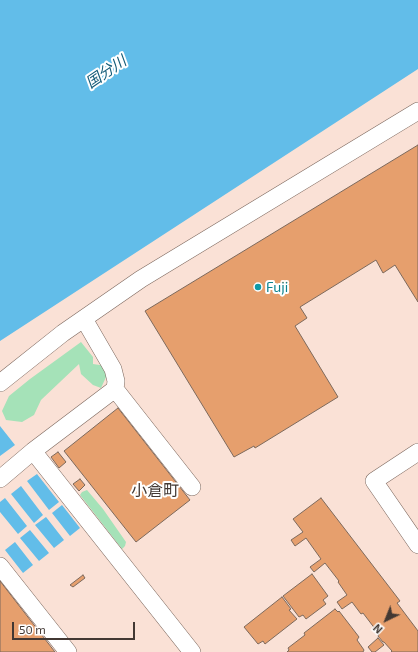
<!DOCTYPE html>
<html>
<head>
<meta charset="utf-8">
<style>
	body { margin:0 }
	#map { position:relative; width:418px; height:652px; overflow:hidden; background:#fae1d6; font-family:"Exo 2",sans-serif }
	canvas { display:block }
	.north { position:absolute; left:366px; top:600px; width:40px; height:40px; -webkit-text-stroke:3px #fff; paint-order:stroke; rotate:223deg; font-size:11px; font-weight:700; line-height:16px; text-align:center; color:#423833 }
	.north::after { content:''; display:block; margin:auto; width:14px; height:18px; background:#423833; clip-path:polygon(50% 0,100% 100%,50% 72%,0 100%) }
	.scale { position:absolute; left:12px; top:622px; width:123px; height:18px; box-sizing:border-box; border:2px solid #423833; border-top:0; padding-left:5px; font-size:12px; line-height:14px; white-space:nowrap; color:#423833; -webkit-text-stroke:3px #fff; paint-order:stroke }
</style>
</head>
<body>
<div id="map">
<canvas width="418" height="652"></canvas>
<div class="north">N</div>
<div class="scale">50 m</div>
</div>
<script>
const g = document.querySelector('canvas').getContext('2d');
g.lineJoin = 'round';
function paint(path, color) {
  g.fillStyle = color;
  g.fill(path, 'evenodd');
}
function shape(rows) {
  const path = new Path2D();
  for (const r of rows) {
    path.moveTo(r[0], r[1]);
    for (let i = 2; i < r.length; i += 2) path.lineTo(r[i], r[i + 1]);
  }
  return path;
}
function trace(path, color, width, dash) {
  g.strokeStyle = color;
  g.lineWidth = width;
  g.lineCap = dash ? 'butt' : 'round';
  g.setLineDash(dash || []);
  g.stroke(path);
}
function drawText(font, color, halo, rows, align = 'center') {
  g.font = font + ' "Exo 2","Noto Sans JP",sans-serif';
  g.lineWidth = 4;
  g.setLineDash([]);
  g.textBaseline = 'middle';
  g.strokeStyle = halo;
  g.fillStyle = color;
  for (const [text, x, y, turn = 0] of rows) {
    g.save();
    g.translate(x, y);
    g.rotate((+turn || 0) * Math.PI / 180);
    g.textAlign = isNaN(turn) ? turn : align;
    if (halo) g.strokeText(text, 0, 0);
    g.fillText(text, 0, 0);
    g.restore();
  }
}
paint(shape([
	[81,342,93,357,93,364,106,366,107,375,101,388,93,385,81,374,79,364,41,400,34,415,22,422,6,420,2,411,9,396,30,379],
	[87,490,103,509,126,542,125,546,122,549,80,495,82,492]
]), '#a5e2b8');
paint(shape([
	[0,0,418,0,418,69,0,341],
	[0,426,15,445,0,456],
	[37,474,59,502,49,510,27,481],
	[21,486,43,515,34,523,11,494],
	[5,498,27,526,18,534,0,512,0,502],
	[62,505,80,528,70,536,52,513],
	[46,517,64,540,54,548,35,525],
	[30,530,49,553,39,561,20,538],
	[15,542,33,565,23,573,5,550]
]), '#62bde9');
const building = shape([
	[418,145,418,302,395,265,383,273,376,260,300,307,307,318,295,326,338,397,255,448,254,446,234,457,145,311,418,145],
	[118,408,190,500,136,542,64,451,118,408],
	[58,452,66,462,59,468,51,457,58,452],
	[80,479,85,485,79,491,73,484,80,479],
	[321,498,400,601,397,603,418,631,418,652,391,652,392,651,384,642,383,642,378,636,379,634,363,613,361,614,352,602,342,609,337,602,347,595,338,582,339,581,325,563,314,572,310,567,321,559,306,538,295,546,291,540,303,532,293,519,321,498],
	[312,574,328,596,323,600,326,604,306,619,303,615,299,617,283,596,312,574],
	[83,575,85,578,73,587,70,585,83,575],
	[0,581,55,652,0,652,0,581],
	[282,597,291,609,289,610,297,619,265,644,263,641,258,644,244,627,282,597],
	[335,609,338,612,339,611,359,637,357,640,364,650,363,652,287,652,289,650,288,648,305,635,304,633,335,609],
	[378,638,384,645,375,652,372,652,368,647,378,638]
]);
paint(building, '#e69f6d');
trace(building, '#7d695c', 1);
const minor = shape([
	[0,383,63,333,141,279,418,111],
	[115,389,192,487],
	[33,451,115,389,116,381,113,369,84,319],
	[418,452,374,481,418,545],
	[0,479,33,451,192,652],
	[0,566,68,652]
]);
trace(minor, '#7b665c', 18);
trace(minor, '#fff', 17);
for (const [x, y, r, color] of [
	[258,287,4,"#0f9aa8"]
]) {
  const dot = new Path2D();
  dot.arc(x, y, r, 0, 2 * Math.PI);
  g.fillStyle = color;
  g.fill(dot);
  trace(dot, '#fff', 1.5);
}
drawText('14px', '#0d838f', '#fff', [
	["Fuji",266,287]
], 'left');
drawText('italic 15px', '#135b78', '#fff', [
	["国分川",106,72,-34]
]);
drawText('16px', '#423833', '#fff', [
	["小倉町",155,491]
]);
</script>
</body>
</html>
